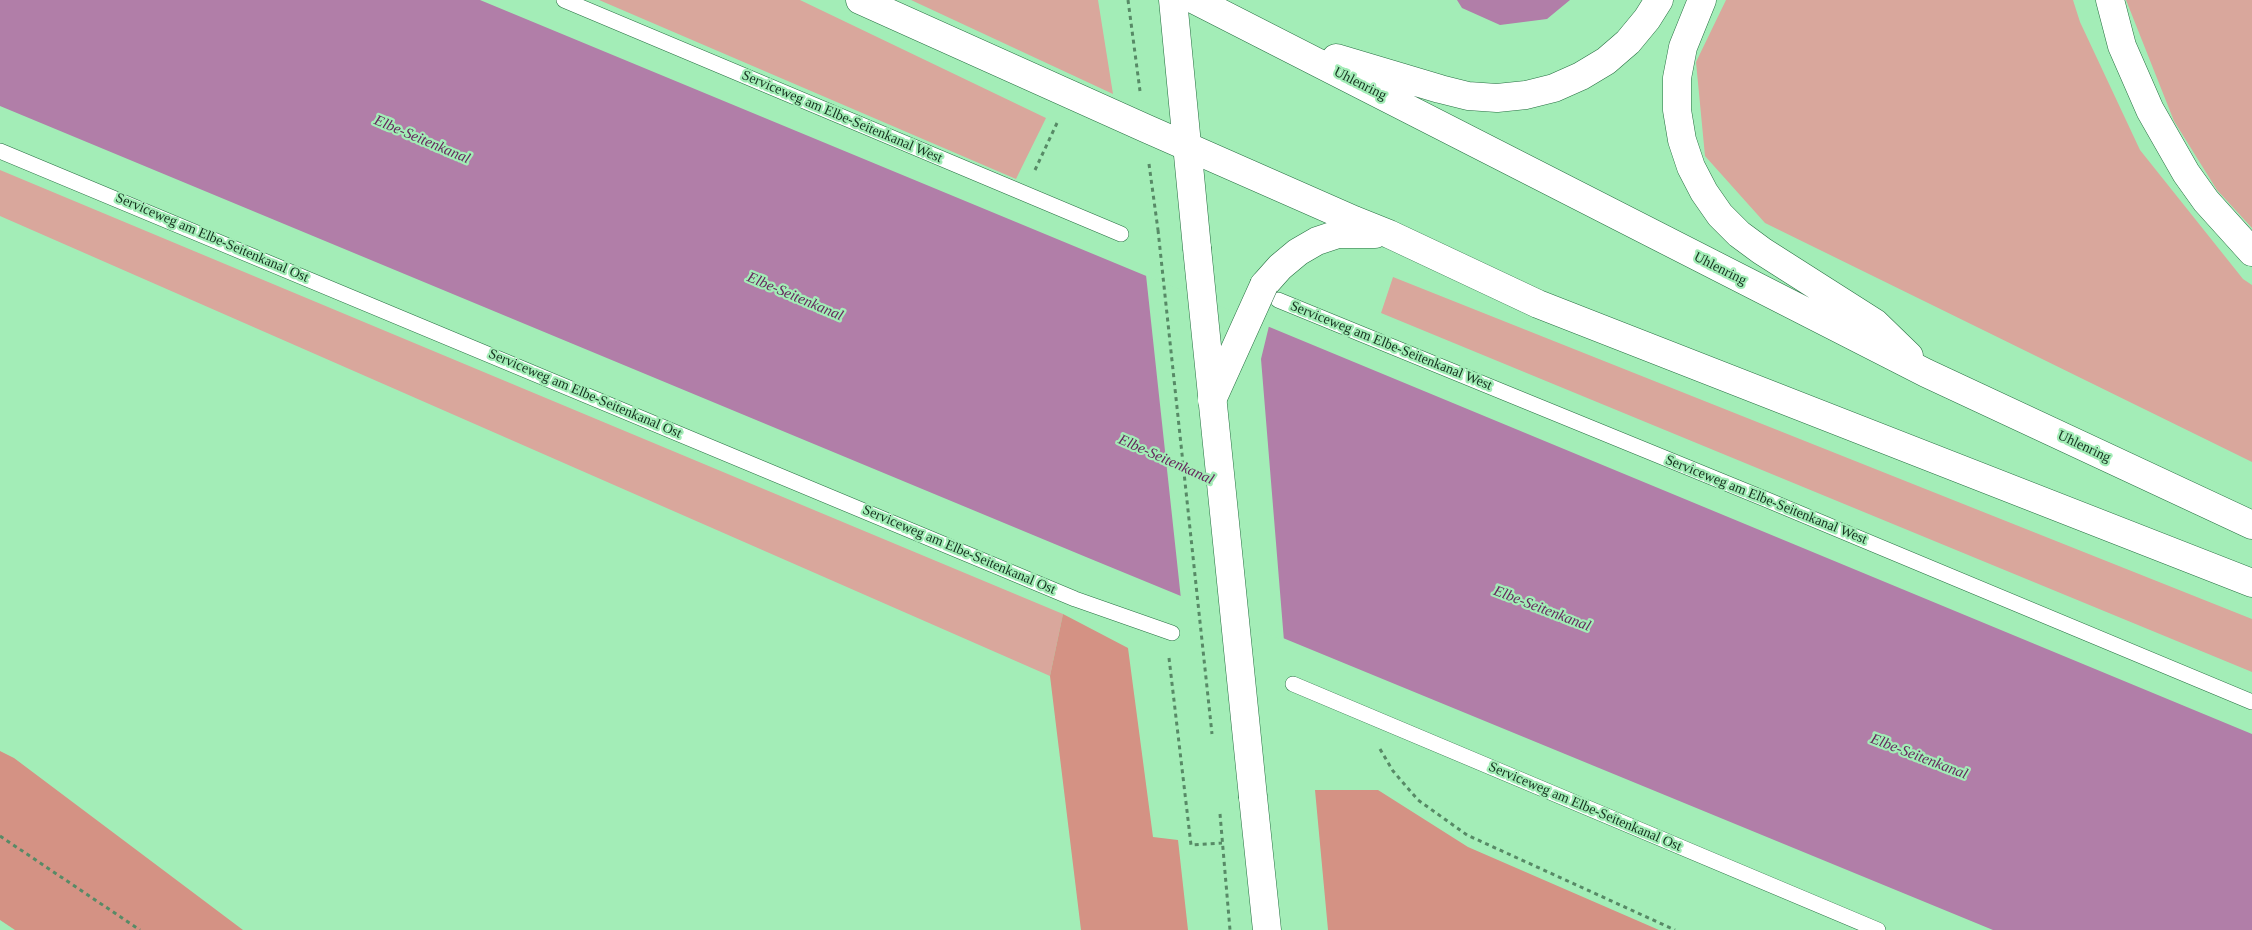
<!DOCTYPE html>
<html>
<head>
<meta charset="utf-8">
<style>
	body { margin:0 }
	canvas { display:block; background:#a3edb7 }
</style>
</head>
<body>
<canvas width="2252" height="930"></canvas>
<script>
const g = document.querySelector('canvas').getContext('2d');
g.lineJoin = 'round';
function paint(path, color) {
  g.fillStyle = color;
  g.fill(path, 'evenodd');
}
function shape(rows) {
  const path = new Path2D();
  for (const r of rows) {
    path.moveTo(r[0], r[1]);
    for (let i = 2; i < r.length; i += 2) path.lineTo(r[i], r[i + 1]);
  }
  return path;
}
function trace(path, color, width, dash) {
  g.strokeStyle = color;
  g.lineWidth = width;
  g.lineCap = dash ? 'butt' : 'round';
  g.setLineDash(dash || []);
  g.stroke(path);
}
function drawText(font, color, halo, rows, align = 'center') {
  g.font = font + ' "Times New Roman",serif';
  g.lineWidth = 4.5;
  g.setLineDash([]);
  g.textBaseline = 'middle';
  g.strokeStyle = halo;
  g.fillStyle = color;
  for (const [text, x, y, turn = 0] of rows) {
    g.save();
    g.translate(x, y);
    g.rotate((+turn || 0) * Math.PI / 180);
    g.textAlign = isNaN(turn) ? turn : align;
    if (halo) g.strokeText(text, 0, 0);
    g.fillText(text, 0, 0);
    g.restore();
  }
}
paint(shape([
	[599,0,800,0,1046,118,1016,179],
	[911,0,1098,0,1113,94],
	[1726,0,2073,0,2080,22,2140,150,2243,279,2252,285,2252,462,1765,223,1705,156,1696,62],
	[2126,0,2252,0,2252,228,2217,190,2174,121],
	[0,170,1063,614,1050,676,0,216],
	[1393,277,2252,619,2252,672,1381,313]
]), '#d9a79c');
paint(shape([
	[1063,614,1128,648,1153,837,1178,840,1188,930,1081,930,1050,676],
	[0,751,14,758,243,930,15,930,0,920],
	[1315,790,1378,790,1468,847,1659,930,1328,930]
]), '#d49284');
paint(shape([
	[0,0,480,0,2252,734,2252,930,1993,930,1086,557,0,106],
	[1457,0,1570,0,1547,19,1500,25,1462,8]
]), '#b17ea8');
paint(shape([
	[1146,275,1269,326,1261,359,1284,641,1181,599]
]), '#a3edb7');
const service = shape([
	[564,0,1121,234],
	[0,151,1075,599,1172,633],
	[1278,300,1765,499,2252,702],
	[1293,684,1878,930]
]);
const tertiary = shape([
	[2110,0,2122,46,2150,110,2186,173,2206,201,2252,252]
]);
const primary = shape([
	[1173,0,1197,248],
	[1253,797,1267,930]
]);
const trunk = shape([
	[860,0,1145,128,1354,220,1389,234,1538,304,2252,583],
	[1195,0,1926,373,2252,525],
	[1702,0,1683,47,1677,78,1677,110,1682,140,1691,167,1704,192,1720,215,1739,234,1762,251,1875,323,1909,356],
	[1336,58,1440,89,1468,96,1497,98,1526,95,1554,88,1581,76,1606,61,1628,42,1647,19,1659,0],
	[1264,285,1280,267,1298,252,1317,241,1338,234,1375,234]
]);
trace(service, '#266f41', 16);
trace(tertiary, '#266f41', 29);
trace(primary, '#266f41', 29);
trace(trunk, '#266f41', 29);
trace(shape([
	[1128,0,1140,91],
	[1149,164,1158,230],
	[1035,170,1057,123],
	[1169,658,1191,845,1222,843],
	[1380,749,1393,771,1418,800,1467,835,1675,930],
	[1220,814,1230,930],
	[0,836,140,930]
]), '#578a66', 3, [4, 4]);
trace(service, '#fff', 15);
trace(tertiary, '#fff', 28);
trace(primary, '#fff', 28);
trace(trunk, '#fff', 28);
const primaryBridge = shape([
	[1197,248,1253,797]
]);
const trunkBridge = shape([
	[1212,400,1264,285]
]);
trace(primaryBridge, '#266f41', 29, []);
trace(trunkBridge, '#266f41', 29, []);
trace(shape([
	[1158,230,1212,734]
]), '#578a66', 3, [4, 4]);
trace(primaryBridge, '#fff', 28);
trace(trunkBridge, '#fff', 28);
drawText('14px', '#14321e', '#a3edb7', [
	["Uhlenring",1360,84,27],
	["Serviceweg am Elbe-Seitenkanal West",842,117,23],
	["Serviceweg am Elbe-Seitenkanal Ost",212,238,23],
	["Uhlenring",1720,269,27],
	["Serviceweg am Elbe-Seitenkanal West",1391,346,22],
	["Serviceweg am Elbe-Seitenkanal Ost",585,394,23],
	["Uhlenring",2084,447,25],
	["Serviceweg am Elbe-Seitenkanal West",1766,500,22],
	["Serviceweg am Elbe-Seitenkanal Ost",959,550,23],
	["Serviceweg am Elbe-Seitenkanal Ost",1585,807,23]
]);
drawText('italic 15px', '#65275d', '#a3edb7', [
	["Elbe-Seitenkanal",422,140,23],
	["Elbe-Seitenkanal",795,297,23],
	["Elbe-Seitenkanal",1166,460,24],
	["Elbe-Seitenkanal",1542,609,21],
	["Elbe-Seitenkanal",1919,757,21]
]);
</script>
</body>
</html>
